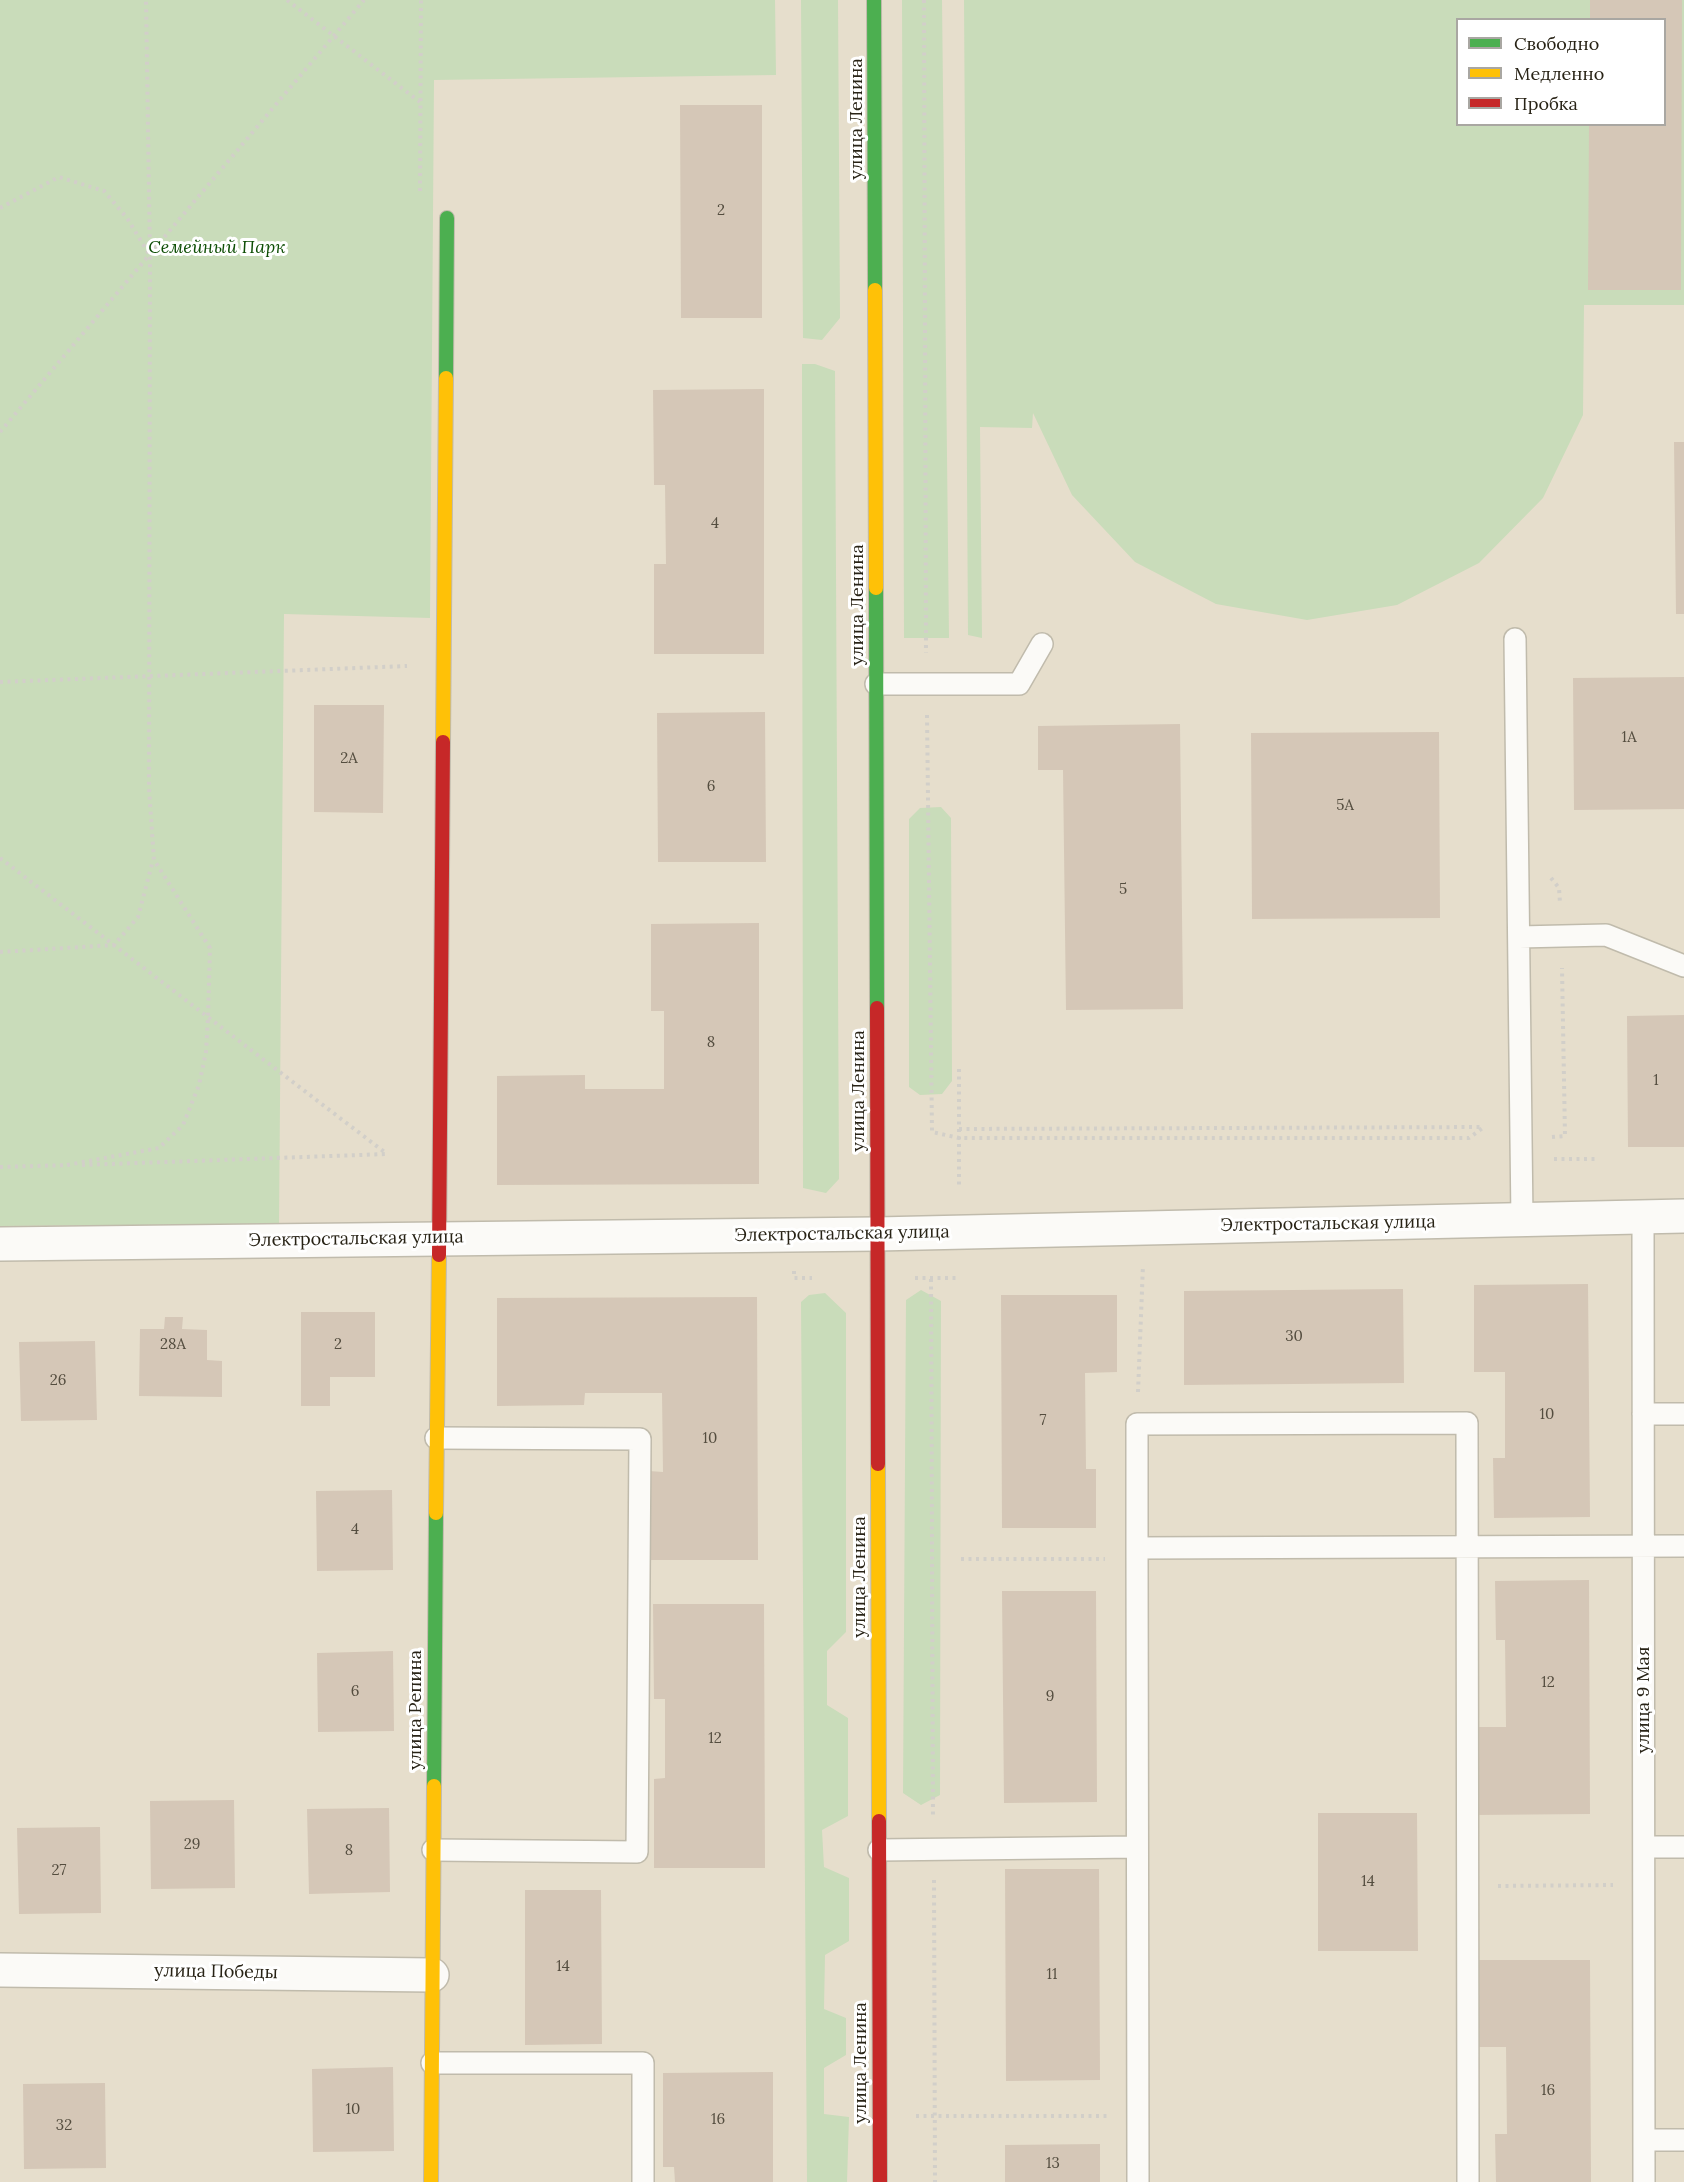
<!DOCTYPE html>
<html>
<head>
<meta charset="utf-8">
<style>
	body { margin:0 }
	#map { position:relative; width:1684px; height:2182px; overflow:hidden; background:#e6decc; font-family:Lora,serif }
	canvas { display:block }
	.legend { position:absolute; left:1456px; top:18px; width:210px; height:108px; box-sizing:border-box; background:#fff; border:2px solid #a9a7a2; margin:0; padding:8px 10px; list-style:none; font-size:18px; color:#282316 }
	.legend li { display:flex; align-items:center; gap:12px; height:30px }
	.legend b { width:30px; border:2px solid #a9a7a2 }
</style>
</head>
<body>
<div id="map">
<canvas width="1684" height="2182"></canvas>
<ul class="legend">
<li><b style="height:8px;background:#4caf50"></b>Свободно</li>
<li><b style="height:8px;background:#ffc107"></b>Медленно</li>
<li><b style="height:8px;background:#c62828"></b>Пробка</li>
</ul>
</div>
<script>
const g = document.querySelector('canvas').getContext('2d');
g.lineJoin = 'round';
function paint(path, color) {
  g.fillStyle = color;
  g.fill(path, 'evenodd');
}
function shape(rows) {
  const path = new Path2D();
  for (const r of rows) {
    path.moveTo(r[0], r[1]);
    for (let i = 2; i < r.length; i += 2) path.lineTo(r[i], r[i + 1]);
  }
  return path;
}
function trace(path, color, width, dash) {
  g.strokeStyle = color;
  g.lineWidth = width;
  g.lineCap = dash ? 'butt' : 'round';
  g.setLineDash(dash || []);
  g.stroke(path);
}
function drawText(font, color, halo, rows, align = 'center') {
  g.font = font + ' Lora,serif';
  g.lineWidth = 6;
  g.setLineDash([]);
  g.textBaseline = 'middle';
  g.strokeStyle = halo;
  g.fillStyle = color;
  for (const [text, x, y, turn = 0] of rows) {
    g.save();
    g.translate(x, y);
    g.rotate((+turn || 0) * Math.PI / 180);
    g.textAlign = isNaN(turn) ? turn : align;
    if (halo) g.strokeText(text, 0, 0);
    g.fillText(text, 0, 0);
    g.restore();
  }
}
paint(shape([
	[0,0,775,0,776,75,434,80,430,618,284,614,279,1224,0,1226],
	[801,0,838,0,840,318,822,340,803,338],
	[902,0,942,0,949,638,904,638],
	[964,0,1684,0,1684,305,1584,305,1583,415,1543,498,1479,563,1397,605,1307,620,1216,604,1135,562,1072,495,1033,413,1032,428,980,427,982,638,968,635],
	[1458,20,1664,20,1664,124,1458,124],
	[802,364,815,364,835,371,839,1179,826,1193,803,1188],
	[941,807,951,818,952,1081,942,1094,920,1095,909,1087,909,819,920,808],
	[921,1290,941,1301,940,1795,921,1805,903,1793,906,1300],
	[825,1293,846,1313,846,1632,827,1651,827,1705,848,1718,848,1816,822,1830,824,1867,849,1878,849,1941,825,1955,824,2009,846,2018,846,2055,824,2068,824,2114,849,2117,847,2182,807,2182,801,1302,809,1295]
]), '#c9dcba');
paint(shape([
	[1590,0,1682,0,1681,290,1588,290,1589,124,1664,124,1664,20,1590,20],
	[680,105,762,105,762,318,681,318],
	[764,389,764,654,654,654,654,564,666,564,665,485,654,485,653,390],
	[1674,442,1684,442,1684,614,1676,614],
	[1684,677,1684,809,1574,810,1573,678],
	[314,705,384,705,383,813,314,812],
	[765,712,766,862,658,862,657,713],
	[1180,724,1183,1009,1066,1010,1063,770,1038,770,1038,726],
	[1439,732,1440,918,1252,919,1251,733],
	[759,923,759,1184,497,1185,497,1076,585,1075,585,1089,664,1089,664,1011,651,1011,651,924],
	[1684,1015,1684,1147,1628,1147,1627,1016],
	[1588,1284,1590,1517,1494,1518,1493,1458,1505,1458,1505,1372,1474,1372,1474,1285],
	[1403,1289,1404,1383,1184,1385,1184,1291],
	[1001,1295,1117,1295,1117,1372,1085,1373,1086,1469,1096,1469,1096,1528,1002,1528],
	[757,1297,758,1560,649,1560,649,1471,663,1472,662,1393,585,1393,584,1405,497,1406,497,1298],
	[301,1312,375,1312,375,1377,330,1377,330,1406,301,1406],
	[165,1317,183,1317,182,1329,207,1330,207,1360,222,1361,222,1397,139,1396,140,1329,164,1329],
	[95,1341,97,1420,21,1421,19,1342],
	[392,1490,393,1570,317,1571,316,1491],
	[1589,1580,1590,1814,1474,1815,1474,1727,1506,1727,1505,1640,1496,1640,1495,1581],
	[1002,1591,1096,1591,1097,1802,1004,1803],
	[653,1604,764,1604,765,1868,654,1868,654,1779,665,1778,665,1699,654,1699],
	[393,1651,394,1731,318,1732,317,1653],
	[234,1800,235,1888,151,1889,150,1801],
	[389,1808,390,1892,309,1894,307,1809],
	[1318,1813,1417,1813,1418,1951,1318,1951],
	[100,1827,101,1913,19,1914,17,1828],
	[1005,1869,1099,1869,1100,2080,1006,2081],
	[525,1890,601,1890,602,2044,525,2045],
	[1475,1960,1590,1960,1591,2182,1496,2182,1495,2134,1507,2134,1506,2047,1476,2047],
	[393,2067,394,2151,313,2152,312,2069],
	[773,2072,773,2182,675,2182,674,2167,663,2167,663,2073],
	[105,2083,106,2168,24,2169,23,2084],
	[1100,2144,1100,2182,1005,2182,1005,2145]
]), '#d5c7b7');
const lane = shape([
	[1515,639,1522,1220],
	[876,684,1019,684,1042,644],
	[1519,937,1606,935,1684,966],
	[1643,1217,1644,2182],
	[1643,1414,1684,1414],
	[1137,1548,1137,1424,1467,1423,1468,2182],
	[1644,1847,1684,1847],
	[433,1850,637,1852,640,1439,436,1438],
	[879,1850,1136,1847],
	[432,2063,643,2063,643,2182],
	[1644,2140,1684,2140],
	[1138,2182,1137,1548,1684,1546]
]);
const street = shape([
	[0,1244,877,1234,1684,1216],
	[0,1970,432,1975]
]);
const fast = shape([
	[874,0,875,290],
	[446,378,447,218],
	[876,588,877,1008],
	[434,1786,436,1513]
]);
const slow = shape([
	[875,290,876,588],
	[443,742,446,378],
	[878,1464,879,1821],
	[436,1513,439,1255],
	[431,2182,434,1786]
]);
const jam = shape([
	[877,1008,878,1464],
	[439,1255,443,742],
	[879,1821,880,2182]
]);
trace(lane, '#c0bbac', 24);
trace(street, '#c0bbac', 36);
trace(fast, '#c0bbac', 16);
trace(slow, '#c0bbac', 16);
trace(jam, '#c0bbac', 16);
trace(shape([
	[287,0,420,102],
	[924,0,926,653],
	[420,191,421,0],
	[0,208,59,177,104,191,127,218,149,254],
	[0,432,364,0],
	[0,682,407,666],
	[927,715,932,1132,959,1138,1469,1138,1484,1127],
	[0,858,387,1154],
	[1551,878,1559,888,1560,903],
	[0,952,114,945,138,917,153,860],
	[959,1069,959,1188],
	[959,1129,1483,1127],
	[1552,1137,1565,1136,1562,968],
	[1554,1159,1595,1159],
	[67,1165,159,1148,183,1125,199,1085,206,1052,208,1017,210,948,154,860,149,789,150,255,146,0],
	[82,1165,387,1154],
	[0,1167,69,1165],
	[794,1271,794,1278,812,1278],
	[915,1278,960,1278],
	[931,1279,933,1818],
	[1138,1392,1143,1265],
	[961,1559,1105,1559],
	[934,1880,935,2182],
	[1498,1886,1613,1885],
	[916,2116,1107,2116]
]), '#d2cfc9', 4, [3, 4.5]);
trace(lane, '#fbfaf7', 21);
trace(street, '#fbfaf7', 33);
trace(fast, '#4caf50', 14);
trace(slow, '#ffc107', 14);
trace(jam, '#c62828', 14);
drawText('15px', '#544d3f', null, [
	["2",721,211],
	["4",715,524],
	["1А",1629,738],
	["2А",349,759],
	["6",711,787],
	["5А",1345,806],
	["5",1123,890],
	["8",711,1043],
	["1",1656,1081],
	["30",1294,1337],
	["28А",173,1345],
	["2",338,1345],
	["26",58,1381],
	["10",1547,1415],
	["7",1043,1421],
	["10",710,1439],
	["4",355,1530],
	["12",1548,1683],
	["6",355,1692],
	["9",1050,1697],
	["12",715,1739],
	["29",192,1845],
	["8",349,1851],
	["27",59,1871],
	["14",1368,1882],
	["14",563,1967],
	["11",1052,1975],
	["16",1548,2091],
	["10",353,2110],
	["16",718,2120],
	["32",64,2126],
	["13",1053,2164]
]);
drawText('18px', '#282316', '#fff', [
	["улица Ленина",857,119,-90],
	["улица Ленина",858,605,-90],
	["улица Ленина",859,1091,-90],
	["Электростальская улица",1328,1224,-1],
	["Электростальская улица",842,1234,-1],
	["Электростальская улица",356,1239,-1],
	["улица Ленина",860,1577,-90],
	["улица 9 Мая",1644,1700,-90],
	["улица Репина",416,1710,-90],
	["улица Победы",216,1972,1],
	["улица Ленина",861,2063,-90]
]);
drawText('italic 18px', '#0e4e05', '#fff', [
	["Семейный Парк",217,248]
]);
</script>
</body>
</html>
